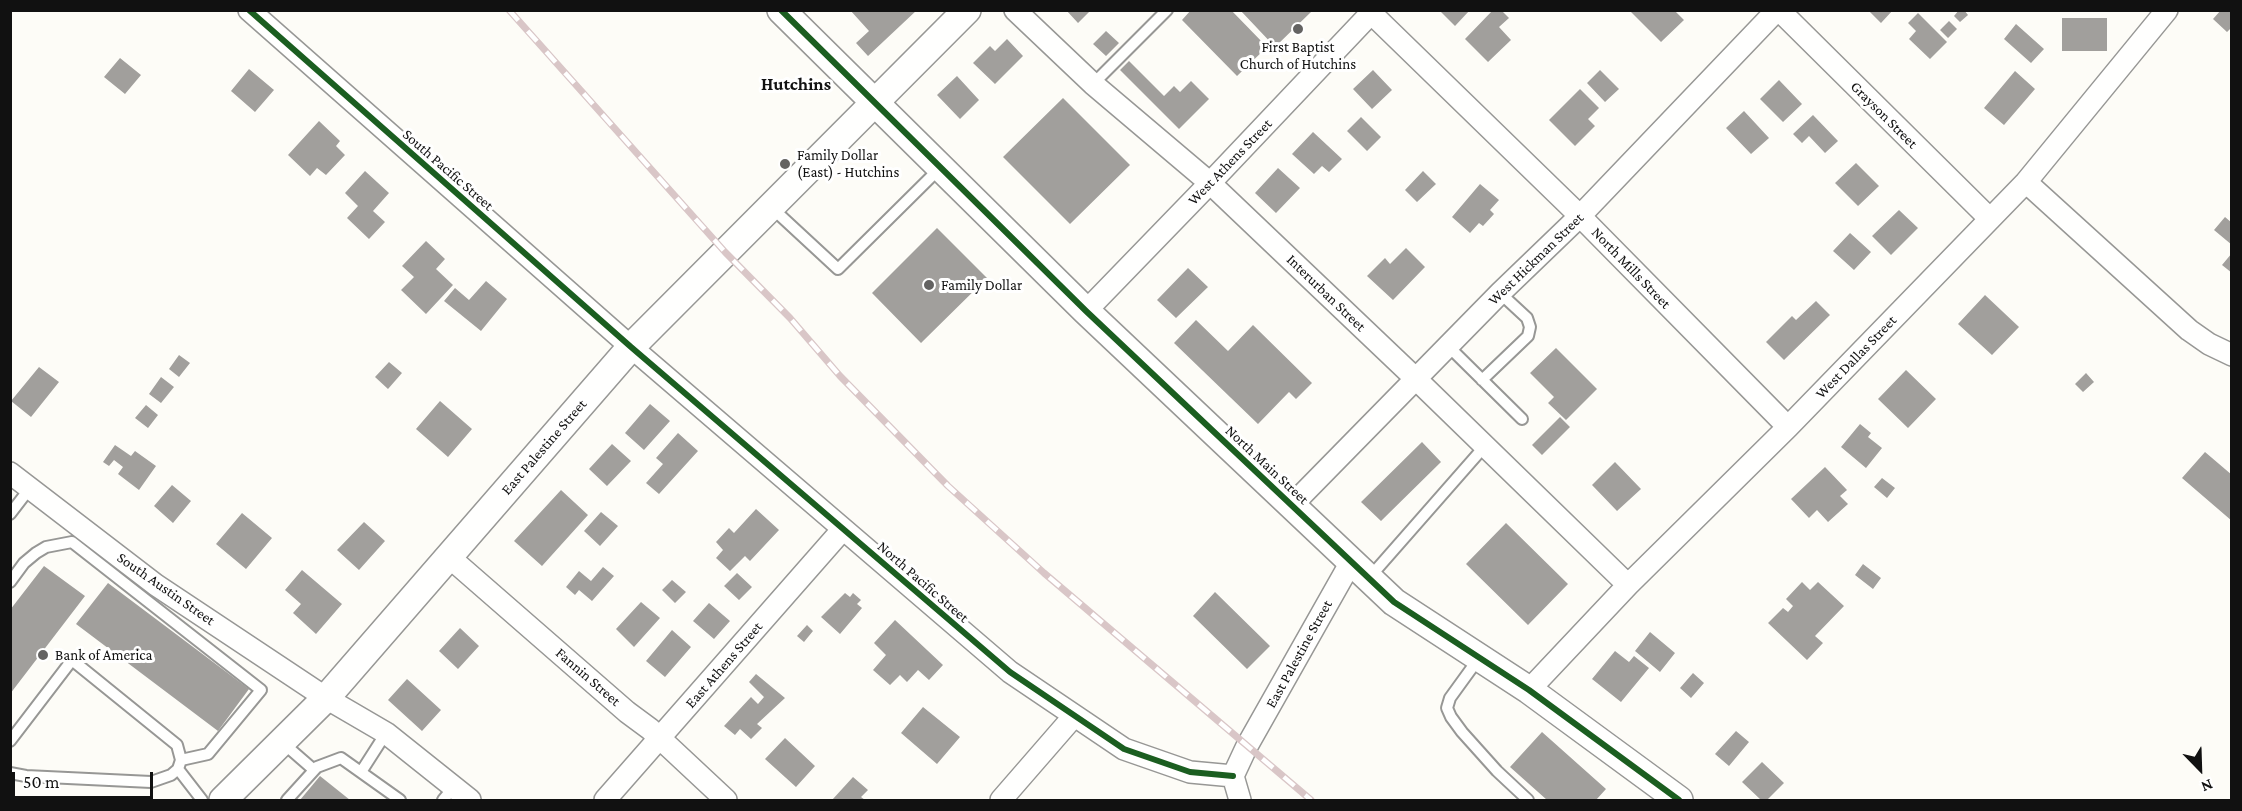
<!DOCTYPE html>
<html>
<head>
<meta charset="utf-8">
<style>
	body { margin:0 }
	#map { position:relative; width:2242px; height:811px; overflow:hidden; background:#fdfcf7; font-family:"Crimson Pro",serif }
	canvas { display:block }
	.frame { position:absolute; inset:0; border:12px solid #111; pointer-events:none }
	.north { position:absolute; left:2170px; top:739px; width:60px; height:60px; -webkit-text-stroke:4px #fff; paint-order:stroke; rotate:157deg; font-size:16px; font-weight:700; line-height:24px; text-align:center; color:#111 }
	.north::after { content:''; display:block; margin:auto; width:21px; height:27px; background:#111; clip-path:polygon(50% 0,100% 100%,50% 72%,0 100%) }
	.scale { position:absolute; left:12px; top:772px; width:141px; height:27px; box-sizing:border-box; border:3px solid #111; border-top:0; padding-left:8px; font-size:18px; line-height:21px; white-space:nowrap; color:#111; -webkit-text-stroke:4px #fff; paint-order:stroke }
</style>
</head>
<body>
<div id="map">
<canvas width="2242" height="811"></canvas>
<div class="frame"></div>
<div class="north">N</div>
<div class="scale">50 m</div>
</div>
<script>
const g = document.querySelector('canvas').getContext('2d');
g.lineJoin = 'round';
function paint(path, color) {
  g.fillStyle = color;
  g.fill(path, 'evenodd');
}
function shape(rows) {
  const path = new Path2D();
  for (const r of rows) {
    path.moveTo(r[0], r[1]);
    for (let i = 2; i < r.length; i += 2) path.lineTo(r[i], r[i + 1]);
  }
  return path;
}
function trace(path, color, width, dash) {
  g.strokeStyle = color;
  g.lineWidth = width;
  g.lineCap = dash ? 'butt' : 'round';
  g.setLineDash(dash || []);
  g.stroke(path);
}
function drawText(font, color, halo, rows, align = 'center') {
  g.font = font + ' "Crimson Pro",serif';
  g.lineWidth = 6;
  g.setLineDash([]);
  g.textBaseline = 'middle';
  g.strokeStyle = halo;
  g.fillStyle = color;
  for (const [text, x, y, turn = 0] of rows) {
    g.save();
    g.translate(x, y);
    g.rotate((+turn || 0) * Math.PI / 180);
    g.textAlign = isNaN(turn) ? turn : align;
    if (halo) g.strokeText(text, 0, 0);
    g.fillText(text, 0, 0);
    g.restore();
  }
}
paint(shape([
	[850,10,917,10,868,56,856,43,869,31],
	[1066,10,1091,10,1078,23],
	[1191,10,1231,10,1267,47,1237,76,1182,20],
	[1240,10,1310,10,1311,12,1275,47],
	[1439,10,1470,10,1455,26],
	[1493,10,1501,10,1509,18,1499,27,1511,40,1488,62,1465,39],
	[1629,10,1674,10,1684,20,1661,42],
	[1868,10,1893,10,1881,23],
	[1959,10,1964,10,1968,15,1960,22,1954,16],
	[2221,10,2232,10,2232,27,2227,32,2213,19],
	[1918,13,1947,42,1930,59,1909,39,1916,31,1908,23],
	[2062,18,2107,18,2107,51,2062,51],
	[1949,21,1957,29,1948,38,1940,30],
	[2016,24,2044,49,2031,63,2004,39],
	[1106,31,1119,43,1106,56,1093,44],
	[1007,39,1023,56,995,84,973,63,990,46,995,51],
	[120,58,141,75,125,94,104,77],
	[1129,61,1164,96,1174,86,1180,92,1191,81,1209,99,1179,129,1120,70],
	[249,69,274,90,255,112,231,91],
	[1373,70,1392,90,1372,109,1353,89],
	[1600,70,1619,89,1605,102,1587,83],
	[2015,71,2035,89,2004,125,1984,108],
	[957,76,979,100,960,119,937,95],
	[1779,80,1802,104,1783,122,1760,99],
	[1580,89,1599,108,1588,119,1595,126,1575,146,1549,120],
	[1063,98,1130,165,1070,224,1003,157],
	[1744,111,1769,138,1751,154,1726,128],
	[1813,115,1838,141,1825,153,1809,136,1802,143,1793,134],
	[1361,117,1381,137,1367,151,1347,131],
	[319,121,340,141,336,146,345,155,326,175,317,168,310,176,288,155],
	[1313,132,1342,159,1329,172,1322,166,1314,174,1292,154],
	[1856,163,1879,186,1858,206,1835,183],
	[1278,168,1300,188,1276,213,1255,193],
	[365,171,389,193,373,211,385,222,369,239,347,218,358,206,345,193],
	[1423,171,1436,184,1417,202,1405,190],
	[1480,184,1499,200,1490,210,1494,214,1483,226,1479,223,1470,233,1452,217],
	[1899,210,1918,228,1891,255,1872,236],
	[2225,217,2232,223,2232,245,2214,230],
	[937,228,987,278,921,343,872,293],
	[1850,233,1871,252,1854,270,1833,251],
	[426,241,445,259,436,269,453,285,426,314,401,290,414,277,402,266],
	[1406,248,1425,267,1393,300,1367,276,1385,258,1390,264],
	[2232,253,2232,273,2222,265],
	[1188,268,1208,287,1176,318,1157,300],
	[486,281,507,299,481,331,444,301,455,288,469,300],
	[1985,295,2019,327,1992,355,1958,324],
	[1816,301,1830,315,1784,360,1766,342,1792,316,1796,320],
	[1196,320,1228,351,1253,325,1312,383,1296,399,1289,392,1258,424,1174,343],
	[1556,348,1597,389,1566,420,1548,403,1554,397,1530,373],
	[179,355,190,363,179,377,169,369],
	[389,362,402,373,388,389,375,377],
	[39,367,59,382,31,417,11,401],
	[1906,370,1936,399,1908,428,1878,399],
	[2086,373,2094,382,2083,392,2075,384],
	[161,377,174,387,161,403,149,394],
	[440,401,472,429,448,457,416,429],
	[650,404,670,421,644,450,625,433],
	[146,405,158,415,148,428,135,418],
	[1560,417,1570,427,1542,455,1532,445],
	[1860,424,1871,433,1868,437,1882,448,1866,468,1841,447],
	[678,433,698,451,659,494,646,483,663,464,656,458],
	[1422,442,1441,462,1381,521,1361,502],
	[612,444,631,461,607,486,589,469],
	[115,445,131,456,135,451,156,466,139,490,118,474,123,467,114,460,109,466,103,462],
	[2205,452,2232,475,2232,521,2182,478],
	[1615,462,1641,489,1617,511,1592,485],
	[1825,467,1847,490,1840,496,1848,504,1828,522,1817,510,1809,518,1791,499],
	[1882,478,1895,488,1887,498,1874,487],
	[172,485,191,501,173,523,154,506],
	[561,490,588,515,542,566,514,541],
	[756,509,779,530,750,561,745,556,730,571,716,558,723,550,716,542,729,528,734,533],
	[601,512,618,526,600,546,584,531],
	[242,513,272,538,246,569,216,544],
	[364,522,385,541,359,570,337,550],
	[1506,523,1568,584,1528,625,1466,564],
	[1863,564,1881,578,1873,589,1855,575],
	[44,566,85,596,10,694,10,610],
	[603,567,614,576,592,601,579,590,575,595,566,587,579,571,591,581],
	[302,570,342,604,316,634,293,613,301,604,285,590],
	[737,573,752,587,739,600,724,586],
	[672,580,686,592,675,603,662,590],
	[1802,582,1810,590,1818,582,1844,606,1815,636,1823,643,1807,660,1768,623,1783,608,1788,612,1793,606,1786,599],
	[108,583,249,689,218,731,76,624],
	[1215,592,1270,646,1247,669,1193,616],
	[845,593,850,597,853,593,861,600,857,604,862,608,840,634,821,617],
	[641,602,660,618,634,647,616,629],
	[709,603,730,621,714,639,693,621],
	[895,620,943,665,929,680,918,670,907,682,900,675,890,685,873,670,886,655,874,643],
	[807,625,813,631,804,642,797,636],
	[460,628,479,646,458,669,439,651],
	[672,630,691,647,665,677,646,661],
	[1650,632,1675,653,1660,672,1635,651],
	[1615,651,1629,662,1634,656,1649,668,1621,702,1592,679],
	[1693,673,1704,683,1691,698,1680,688],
	[756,674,785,698,757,724,762,728,751,739,740,729,735,735,724,726,751,697,758,704,764,697,749,682],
	[407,679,441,710,422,731,388,700],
	[923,707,960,737,937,764,901,733],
	[1736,731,1749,742,1729,766,1715,754],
	[1542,732,1606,789,1596,800,1547,800,1510,767],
	[785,738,815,766,796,787,765,759],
	[1762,762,1784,783,1767,800,1761,800,1742,782],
	[320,776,350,800,300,800],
	[853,777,868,790,861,797,865,800,832,800]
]), '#a19f9c');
const service = shape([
	[1093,84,1167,10],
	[771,207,838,269,940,168],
	[1448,346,1522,419],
	[1482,380,1528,336,1530,327,1527,318,1500,293],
	[10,514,30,488],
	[1369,578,1484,447],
	[10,582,24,563,36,553,46,547,72,542,261,690,208,754,181,760],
	[1479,658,1450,698,1447,708,1451,717,1462,732,1497,771,1528,800],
	[10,741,72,660,177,745,181,760,178,769,202,800],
	[283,743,314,770],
	[361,772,386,733],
	[10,773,26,776,151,782,171,775,178,769],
	[287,800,317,767,341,758,400,800],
	[443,800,453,788]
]);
const minor = shape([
	[249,10,631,347,1010,672,1124,749,1190,772,1233,776],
	[1015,10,1093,84,1210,183,1416,379,1628,585],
	[1368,10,1580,216,1788,427],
	[1779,10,1990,219],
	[2026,182,2189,330,2209,344,2232,355],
	[1086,311,1210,183,1374,10],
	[10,473,156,585,326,698,386,733,470,800],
	[1292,505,1500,293,1580,216,1777,10],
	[448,556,627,712,650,729,726,800],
	[1529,690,1628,585,1788,427,2026,182,2167,10],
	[605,800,843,529],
	[1001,800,1074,716],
	[1240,800,1233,776,1247,746,1351,562]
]);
const tertiary = shape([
	[781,10,1086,311,1394,602,1529,690,1679,800],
	[223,800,326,698,631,347,967,10]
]);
trace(service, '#979795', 14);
trace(minor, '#979795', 24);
trace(tertiary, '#979795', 30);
trace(service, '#fffffe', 10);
trace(minor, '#fffffe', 21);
trace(tertiary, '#fffffe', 27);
const rail = shape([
	[509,10,725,252,790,318,840,376,948,486,1044,573,1311,800]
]);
trace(rail, '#d9c6c7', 7);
trace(rail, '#fff', 4.5, [14]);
trace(shape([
	[249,10,631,347,1010,672,1124,749,1190,772,1233,776],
	[781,10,1086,311,1394,602,1529,690,1679,800]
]), '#1b5e20', 6);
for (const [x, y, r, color] of [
	[1298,29,6,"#646362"],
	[785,164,6,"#646362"],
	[929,285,6,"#646362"],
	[43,655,6,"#646362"]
]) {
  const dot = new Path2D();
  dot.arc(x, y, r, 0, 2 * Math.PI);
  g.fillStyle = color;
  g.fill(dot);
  trace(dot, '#fff', 2);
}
drawText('15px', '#111', '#fff', [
	["First Baptist",1298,47,"center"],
	["Church of Hutchins",1298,64,"center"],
	["Family Dollar",797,155],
	["(East) - Hutchins",797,172],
	["Family Dollar",941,285],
	["Bank of America",55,655]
], 'left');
drawText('15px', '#111', '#fff', [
	["Grayson Street",1884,115,45],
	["West Athens Street",1230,162,-46],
	["South Pacific Street",448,170,41],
	["West Hickman Street",1536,259,-44],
	["North Mills Street",1631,268,46],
	["Interurban Street",1326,293,44],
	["West Dallas Street",1856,357,-46],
	["East Palestine Street",544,447,-49],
	["North Main Street",1267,465,43],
	["North Pacific Street",923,582,41],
	["South Austin Street",166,589,35],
	["East Palestine Street",1299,654,-61],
	["East Athens Street",724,665,-49],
	["Fannin Street",588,677,41]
]);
drawText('bold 18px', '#111', '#fff', [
	["Hutchins",796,84]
]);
</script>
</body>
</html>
